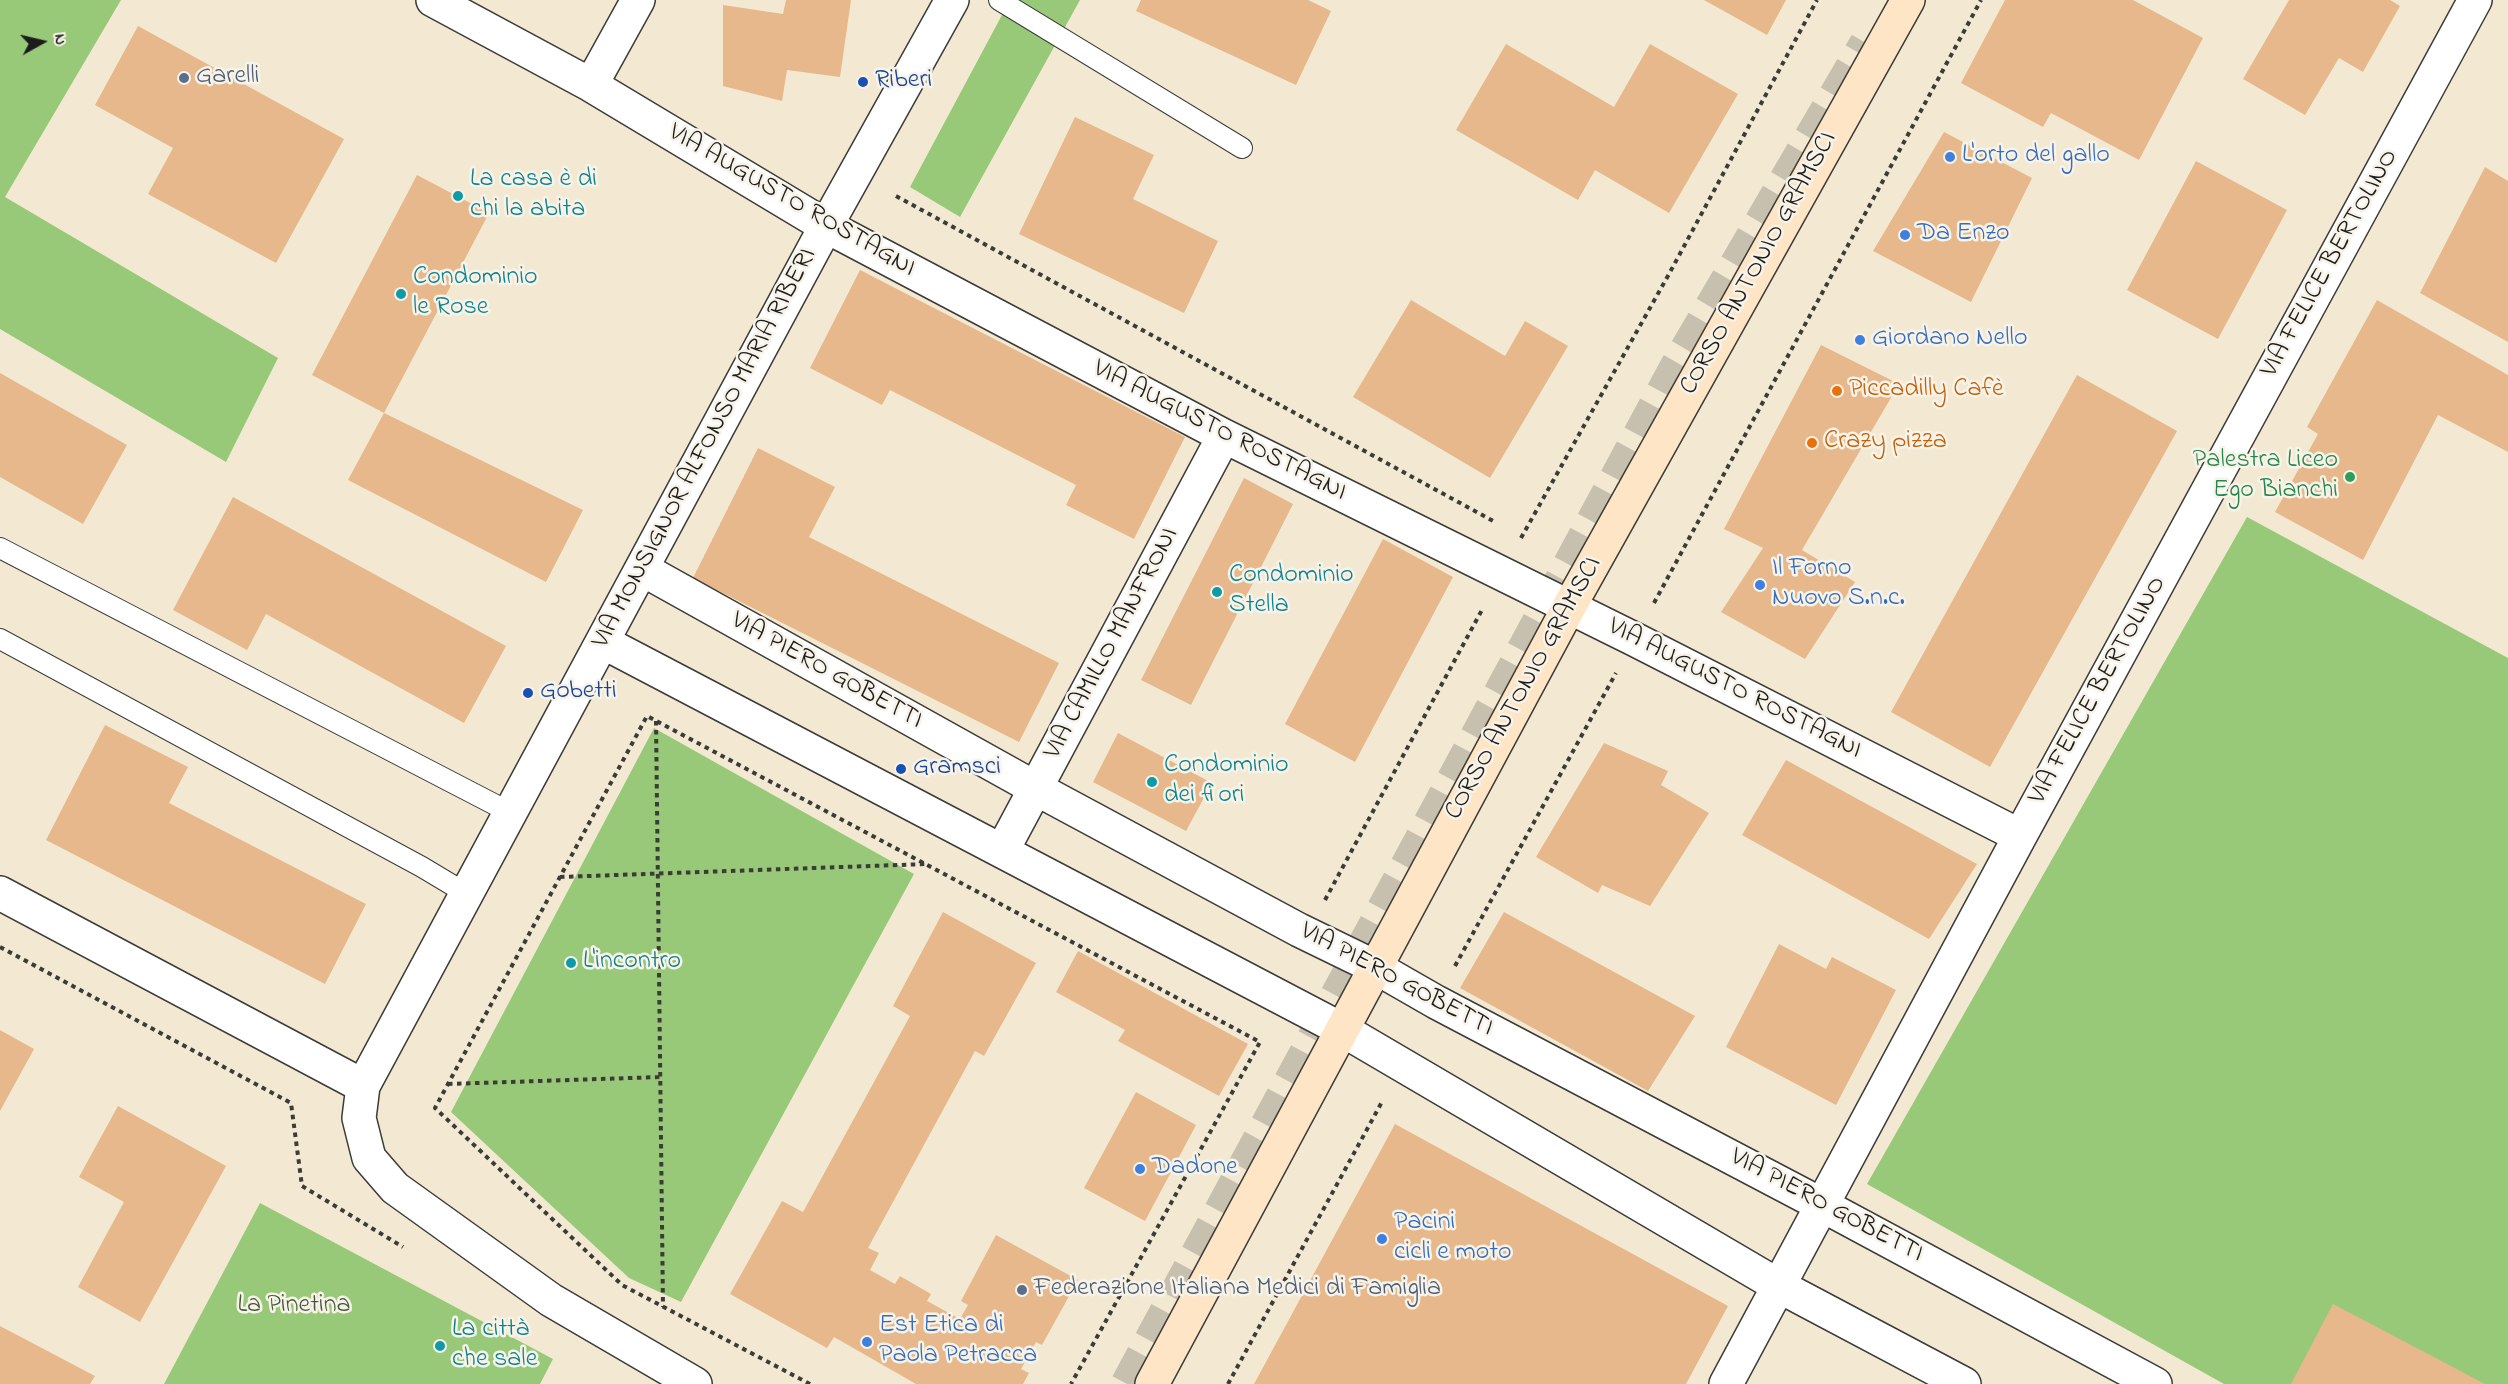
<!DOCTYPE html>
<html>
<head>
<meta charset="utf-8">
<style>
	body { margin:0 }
	#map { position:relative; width:2508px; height:1384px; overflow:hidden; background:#f3e9d3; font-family:"Indie Flower",sans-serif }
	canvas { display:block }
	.north { position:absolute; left:12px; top:12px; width:60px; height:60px; -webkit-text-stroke:4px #f7f3e8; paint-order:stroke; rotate:82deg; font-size:16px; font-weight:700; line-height:24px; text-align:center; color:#1c1c1c }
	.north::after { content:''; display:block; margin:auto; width:21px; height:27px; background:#1c1c1c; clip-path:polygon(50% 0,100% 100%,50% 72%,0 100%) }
</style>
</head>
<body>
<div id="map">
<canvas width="2508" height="1384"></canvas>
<div class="north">N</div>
</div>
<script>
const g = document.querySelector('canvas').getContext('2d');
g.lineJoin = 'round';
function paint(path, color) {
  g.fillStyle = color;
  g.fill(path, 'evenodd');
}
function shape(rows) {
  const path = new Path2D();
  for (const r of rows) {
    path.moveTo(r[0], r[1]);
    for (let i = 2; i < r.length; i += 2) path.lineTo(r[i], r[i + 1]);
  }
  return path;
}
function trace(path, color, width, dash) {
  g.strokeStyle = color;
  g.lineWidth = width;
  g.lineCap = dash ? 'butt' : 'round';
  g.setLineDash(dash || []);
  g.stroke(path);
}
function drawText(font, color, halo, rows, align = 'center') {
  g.font = font + ' "Indie Flower",sans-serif';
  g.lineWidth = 5;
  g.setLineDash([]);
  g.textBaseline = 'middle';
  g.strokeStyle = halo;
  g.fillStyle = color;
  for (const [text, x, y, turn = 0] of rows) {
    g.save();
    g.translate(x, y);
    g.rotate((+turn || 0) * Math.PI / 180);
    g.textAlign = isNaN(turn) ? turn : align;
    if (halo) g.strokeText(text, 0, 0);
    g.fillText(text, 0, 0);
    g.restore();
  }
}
paint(shape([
	[0,0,121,0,5,197,278,358,226,462,0,329],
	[1010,0,1080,0,960,217,910,187],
	[2247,517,2508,658,2508,1384,2224,1384,1867,1184],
	[654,728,914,874,681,1302,629,1278,451,1112],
	[260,1203,553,1359,540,1384,164,1384]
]), '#98c979');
paint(shape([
	[786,0,851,0,840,77,787,70,782,101,723,86,723,5,783,14],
	[1141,0,1308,0,1331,11,1296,85,1136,11],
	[1704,0,1786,0,1767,35],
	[2005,0,2133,0,2203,38,2139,160,2051,113,2043,127,1961,83],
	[2289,0,2390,0,2400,6,2363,72,2339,58,2305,115,2243,79],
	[138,26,344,139,276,263,148,194,173,148,95,105],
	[1506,44,1614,107,1650,44,1738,94,1669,213,1595,170,1578,200,1456,130],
	[1075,117,1154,155,1133,199,1218,241,1184,313,1019,234],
	[1944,132,2032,178,1971,302,1873,251],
	[2196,161,2287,210,2218,339,2127,290],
	[2485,167,2508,181,2508,342,2420,293],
	[417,175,489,213,384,413,312,375],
	[860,270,1185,437,1134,539,1066,505,1076,485,890,390,882,405,810,368],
	[1411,300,1505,356,1525,321,1568,346,1490,478,1353,397],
	[2377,300,2508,375,2508,452,2438,415,2363,560,2275,512,2318,434,2307,427],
	[1821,345,1899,384,1802,550,1855,582,1805,659,1721,612,1763,548,1724,529],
	[0,373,127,445,83,524,0,477],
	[2077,375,2177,431,1990,767,1891,712],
	[384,413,583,510,546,582,348,480],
	[758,448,835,487,809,537,1059,663,1019,742,693,578],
	[1244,478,1293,504,1191,705,1141,680],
	[233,497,506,646,464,723,266,614,247,650,173,610],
	[1383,539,1453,577,1355,762,1285,724],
	[105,725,188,767,169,803,366,904,325,984,46,840],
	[1118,733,1212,783,1186,831,1093,782],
	[1604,743,1668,771,1661,785,1709,813,1650,906,1602,885,1598,893,1536,857],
	[1786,760,1977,864,1929,939,1742,835],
	[943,912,1036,963,984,1056,975,1051,868,1248,879,1253,870,1270,895,1284,900,1276,931,1294,927,1301,960,1319,968,1305,961,1301,996,1235,1078,1280,1042,1345,1036,1342,1021,1369,1029,1373,1023,1384,916,1384,834,1337,827,1348,730,1294,782,1201,803,1212,910,1016,893,1006],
	[1504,912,1695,1016,1648,1091,1460,988],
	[1779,944,1826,969,1832,957,1896,990,1836,1105,1726,1047],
	[1078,951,1248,1044,1219,1096,1118,1041,1125,1030,1056,992],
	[0,1030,34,1049,0,1111],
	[1136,1092,1196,1125,1145,1221,1084,1188],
	[118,1106,226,1166,140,1322,78,1287,124,1202,79,1177],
	[1395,1124,1728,1306,1686,1384,1254,1384],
	[2333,1304,2485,1384,2291,1384],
	[0,1326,95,1376,90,1384,0,1384]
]), '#e6b88b');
trace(shape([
	[1127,1384,1677,365,1866,43]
]), '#c8c0ae', 33, [33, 16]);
const lane = shape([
	[999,0,1242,148],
	[0,548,511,813],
	[0,639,422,867,467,894]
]);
const street = shape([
	[433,0,591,85,826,226,1224,436,1634,639,2020,836],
	[591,85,638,0],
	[642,569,1035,788,1299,930,1375,967,1436,1002,1822,1205,2155,1384],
	[603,642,1341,1029,1779,1286,1964,1384],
	[1002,851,1224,436],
	[0,893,363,1086],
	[695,1384,551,1300,395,1188,369,1158,359,1118,363,1086,826,226,952,0],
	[1726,1384,2020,836,2475,0]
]);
const secondary = shape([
	[1152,1384,1569,607,1908,0]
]);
trace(lane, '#3c3b37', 22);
trace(street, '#3c3b37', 36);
trace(secondary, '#3c3b37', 36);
trace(shape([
	[896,196,1495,522],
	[1521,538,1669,274,1817,0],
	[1654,603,1981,0],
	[656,721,663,1307],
	[560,877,927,864],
	[1325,900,1483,608],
	[0,947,291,1103,302,1186,403,1247],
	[1455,966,1616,673],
	[448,1084,661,1077],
	[810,1384,622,1285,435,1108,647,716,1260,1042,1071,1384],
	[1228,1384,1383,1100]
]), '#3c3b37', 4, [4.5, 4.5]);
trace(lane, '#fff', 20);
trace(street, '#fff', 33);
trace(secondary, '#fde5c5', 33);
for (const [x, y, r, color] of [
	[184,78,6,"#5c6f8a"],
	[863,82,6,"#1a4fb4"],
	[1950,157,6,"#3f7fe0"],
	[458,196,6,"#0f9aa8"],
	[1905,235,6,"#3f7fe0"],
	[401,294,6,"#0f9aa8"],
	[1860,340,6,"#3f7fe0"],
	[1837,391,6,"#e8710a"],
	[1812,443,6,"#e8710a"],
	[2350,477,6,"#2e9e5b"],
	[1760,585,6,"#3f7fe0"],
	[1217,592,6,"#0f9aa8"],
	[528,693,6,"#1a4fb4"],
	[901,769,6,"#1a4fb4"],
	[1152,782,6,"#0f9aa8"],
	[571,963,6,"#0f9aa8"],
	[1140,1169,6,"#3f7fe0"],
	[1382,1239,6,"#3f7fe0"],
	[1022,1290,6,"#5c6f8a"],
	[867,1342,6,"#3f7fe0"],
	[440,1346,6,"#0f9aa8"]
]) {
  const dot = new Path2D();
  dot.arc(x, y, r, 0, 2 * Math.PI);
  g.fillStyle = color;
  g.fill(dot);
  trace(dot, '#f7f3e8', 2);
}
drawText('26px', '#4e5e75', '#f7f3e8', [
	["Garelli",196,78],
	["Federazione Italiana Medici di Famiglia",1034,1290]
], 'left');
drawText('26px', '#164399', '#f7f3e8', [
	["Riberi",875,82],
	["Gobetti",540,693],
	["Gramsci",913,769]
], 'left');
drawText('26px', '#366cbe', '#f7f3e8', [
	["L'orto del gallo",1962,157],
	["Da Enzo",1917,235],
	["Giordano Nello",1872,340],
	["Il Forno",1772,570],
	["Nuovo S.n.c.",1772,600],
	["Dadone",1152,1169],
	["Pacini",1394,1224],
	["cicli e moto",1394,1254],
	["Est Etica di",879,1327],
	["Paola Petracca",879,1357]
], 'left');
drawText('26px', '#0d838f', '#f7f3e8', [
	["La casa è di",470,181],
	["chi la abita",470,211],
	["Condominio",413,279],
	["le Rose",413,309],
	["Condominio",1229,577],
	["Stella",1229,607],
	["Condominio",1164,767],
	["dei fiori",1164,797],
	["L'incontro",583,963],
	["La città",452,1331],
	["che sale",452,1361]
], 'left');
drawText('26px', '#1c1c1c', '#f7f3e8', [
	["VIA AUGUSTO ROSTAGNI",791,202,30],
	["CORSO ANTONIO GRAMSCI",1760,264,-61],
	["VIA FELICE BERTOLINO",2331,264,-61],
	["VIA AUGUSTO ROSTAGNI",1219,432,27],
	["VIA MONSIGNOR ALFONSO MARIA RIBERI",706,449,-62],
	["VIA CAMILLO MANFRONI",1113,644,-62],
	["VIA PIERO GOBETTI",826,672,29],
	["CORSO ANTONIO GRAMSCI",1525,689,-61],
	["VIA AUGUSTO ROSTAGNI",1734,690,27],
	["VIA FELICE BERTOLINO",2099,691,-61],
	["VIA PIERO GOBETTI",1396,981,28],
	["VIA PIERO GOBETTI",1826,1207,28]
]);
drawText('26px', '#c56008', '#f7f3e8', [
	["Piccadilly Cafè",1849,391],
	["Crazy pizza",1824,443]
], 'left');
drawText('26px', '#27864d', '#f7f3e8', [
	["Palestra Liceo",2338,462],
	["Ego Bianchi",2338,492]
], 'right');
drawText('26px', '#47593d', '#f7f3e8', [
	["La Pinetina",294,1307]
]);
</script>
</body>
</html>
